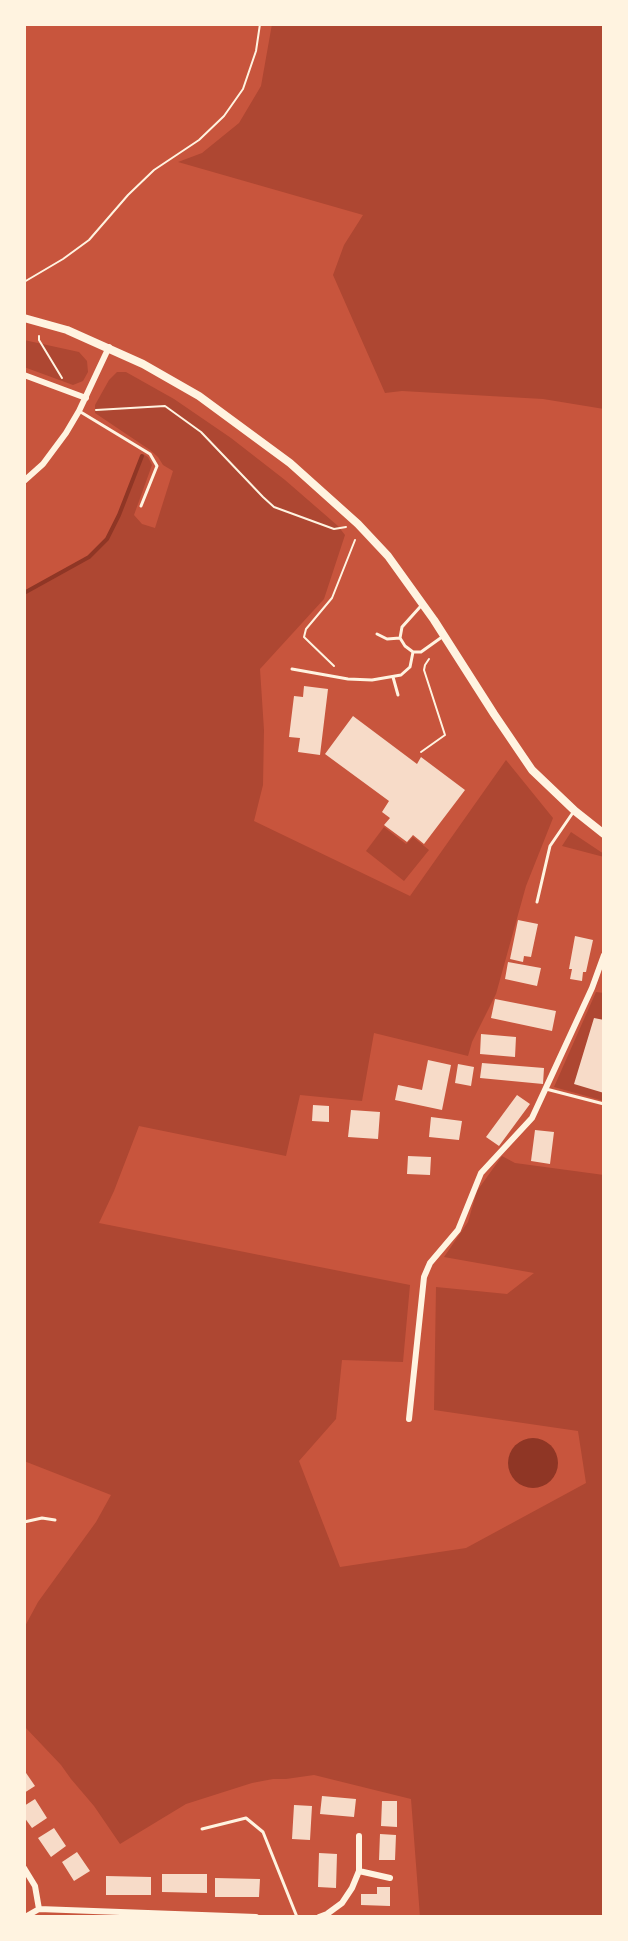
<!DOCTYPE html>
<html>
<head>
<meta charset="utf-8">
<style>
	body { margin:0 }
	#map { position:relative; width:628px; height:1941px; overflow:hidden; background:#c8553d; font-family:Lora,serif }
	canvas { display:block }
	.frame { position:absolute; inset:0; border:26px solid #fff3e0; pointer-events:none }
</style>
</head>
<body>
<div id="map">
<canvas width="628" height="1941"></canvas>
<div class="frame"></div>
</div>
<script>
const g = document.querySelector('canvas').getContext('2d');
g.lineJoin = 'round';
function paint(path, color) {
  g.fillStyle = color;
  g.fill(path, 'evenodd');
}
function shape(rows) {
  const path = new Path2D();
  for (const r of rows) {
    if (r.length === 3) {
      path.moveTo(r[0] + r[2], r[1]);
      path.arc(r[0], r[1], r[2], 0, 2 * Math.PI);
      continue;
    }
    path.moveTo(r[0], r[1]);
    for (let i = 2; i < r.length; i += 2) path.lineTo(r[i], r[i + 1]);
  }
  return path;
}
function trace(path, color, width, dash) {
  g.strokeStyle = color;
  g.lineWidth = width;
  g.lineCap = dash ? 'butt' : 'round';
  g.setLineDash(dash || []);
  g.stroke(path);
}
paint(shape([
	[272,24,604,24,604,409,543,399,402,391,385,393,333,275,344,245,363,215,178,162,202,153,239,123,261,86],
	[24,340,79,352,87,361,88,372,83,381,73,385,24,367],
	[117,372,126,372,174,399,231,438,285,480,338,526,345,535,324,599,260,669,264,730,263,785,254,821,410,896,506,760,553,818,526,886,496,994,472,1042,468,1056,374,1033,362,1101,300,1095,286,1156,139,1126,114,1191,99,1223,410,1285,403,1362,342,1360,336,1419,299,1461,340,1567,466,1548,586,1483,578,1431,434,1410,436,1287,507,1294,534,1273,444,1257,468,1222,477,1191,502,1156,515,1163,604,1175,604,1917,420,1917,411,1799,314,1775,286,1779,273,1779,252,1783,186,1804,120,1844,94,1806,71,1779,61,1765,24,1726,24,1628,38,1602,96,1522,111,1495,24,1461,24,593,89,557,107,539,119,515,143,454,148,457,152,465,134,515,142,524,155,528,173,471,163,465,158,457,150,450,95,413,95,405,109,380],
	[384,827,406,844,413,837,429,850,404,881,366,851],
	[571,832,604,854,604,857,562,846],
	[596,992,604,993,604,1101,554,1087]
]), '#ae4732');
paint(shape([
	[533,1463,25]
]), '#8f3625');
trace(shape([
	[24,593,89,557,107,539,119,515,142,456]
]), '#8f3625', 4);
paint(shape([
	[304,686,328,689,320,755,298,752,300,738,289,737,294,696,303,697],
	[353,716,417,764,421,757,465,790,424,844,413,835,407,842,384,825,390,818,382,812,389,801,325,754],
	[518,920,538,924,531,957,524,956,523,962,510,959],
	[575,936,593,940,586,972,583,972,582,981,570,979,572,969,569,969],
	[508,962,541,968,537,986,505,979],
	[495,999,556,1011,552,1031,491,1018],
	[594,1018,604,1020,604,1093,574,1084],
	[481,1034,516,1037,515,1057,480,1054],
	[428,1060,451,1065,442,1110,395,1100,398,1085,422,1090],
	[482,1063,544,1068,543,1084,480,1078],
	[458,1064,474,1067,471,1086,455,1083],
	[517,1095,530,1104,499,1146,486,1137],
	[313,1105,329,1106,329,1122,312,1121],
	[351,1110,380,1112,378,1139,348,1137],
	[431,1117,462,1121,459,1140,429,1137],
	[535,1130,554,1132,550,1164,531,1161],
	[408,1156,431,1157,430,1175,407,1174],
	[24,1770,35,1786,24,1793],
	[322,1796,356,1799,354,1817,320,1814],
	[35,1799,47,1818,32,1828,24,1817,24,1806],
	[382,1801,397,1801,397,1827,381,1826],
	[294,1805,312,1806,310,1840,292,1839],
	[54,1828,66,1846,51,1857,38,1838],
	[380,1834,396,1835,395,1860,379,1860],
	[77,1852,90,1871,74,1881,62,1862],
	[319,1853,337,1854,336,1888,318,1887],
	[162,1874,207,1874,207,1893,162,1892],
	[106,1876,151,1877,151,1895,106,1895],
	[215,1878,260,1879,259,1897,215,1897],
	[377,1887,390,1887,390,1906,361,1905,361,1894,377,1894]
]), '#f7dbc8');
trace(shape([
	[24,282,63,259,89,240,128,195,154,170,199,140,224,116,243,89,256,51,260,24],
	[39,336,39,340,62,378],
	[96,410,165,406,201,432,263,497,274,507,334,529,346,527],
	[334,666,304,637,306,629,332,598,355,540],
	[421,752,445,735,424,670,425,665,429,659]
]), '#fff3e0', 2);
trace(shape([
	[79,411,150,454,157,466,141,506],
	[420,607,402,627,400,638,405,646,413,652,421,652,442,637],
	[377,634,387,639,400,638],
	[292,669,348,679,372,680,401,675,410,667,413,652],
	[393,677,398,695],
	[537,902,550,846,574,811],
	[546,1089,604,1104],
	[24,1522,42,1518,55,1520],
	[202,1829,246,1818,263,1832,297,1917]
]), '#fff3e0', 3);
trace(shape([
	[24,375,86,398],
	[24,481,43,464,66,433,79,411,109,347],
	[409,1419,424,1277,430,1263,458,1230,481,1173,532,1118,592,988,604,955],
	[24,1868,35,1886,39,1909],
	[359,1871,390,1878],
	[25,1917,39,1909,256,1917],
	[319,1917,327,1914,342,1903,352,1888,359,1871,359,1836]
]), '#fff3e0', 6);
trace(shape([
	[24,318,67,330,143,364,199,396,290,463,358,524,388,556,434,620,494,714,532,770,575,811,604,834]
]), '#fff3e0', 8);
</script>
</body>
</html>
